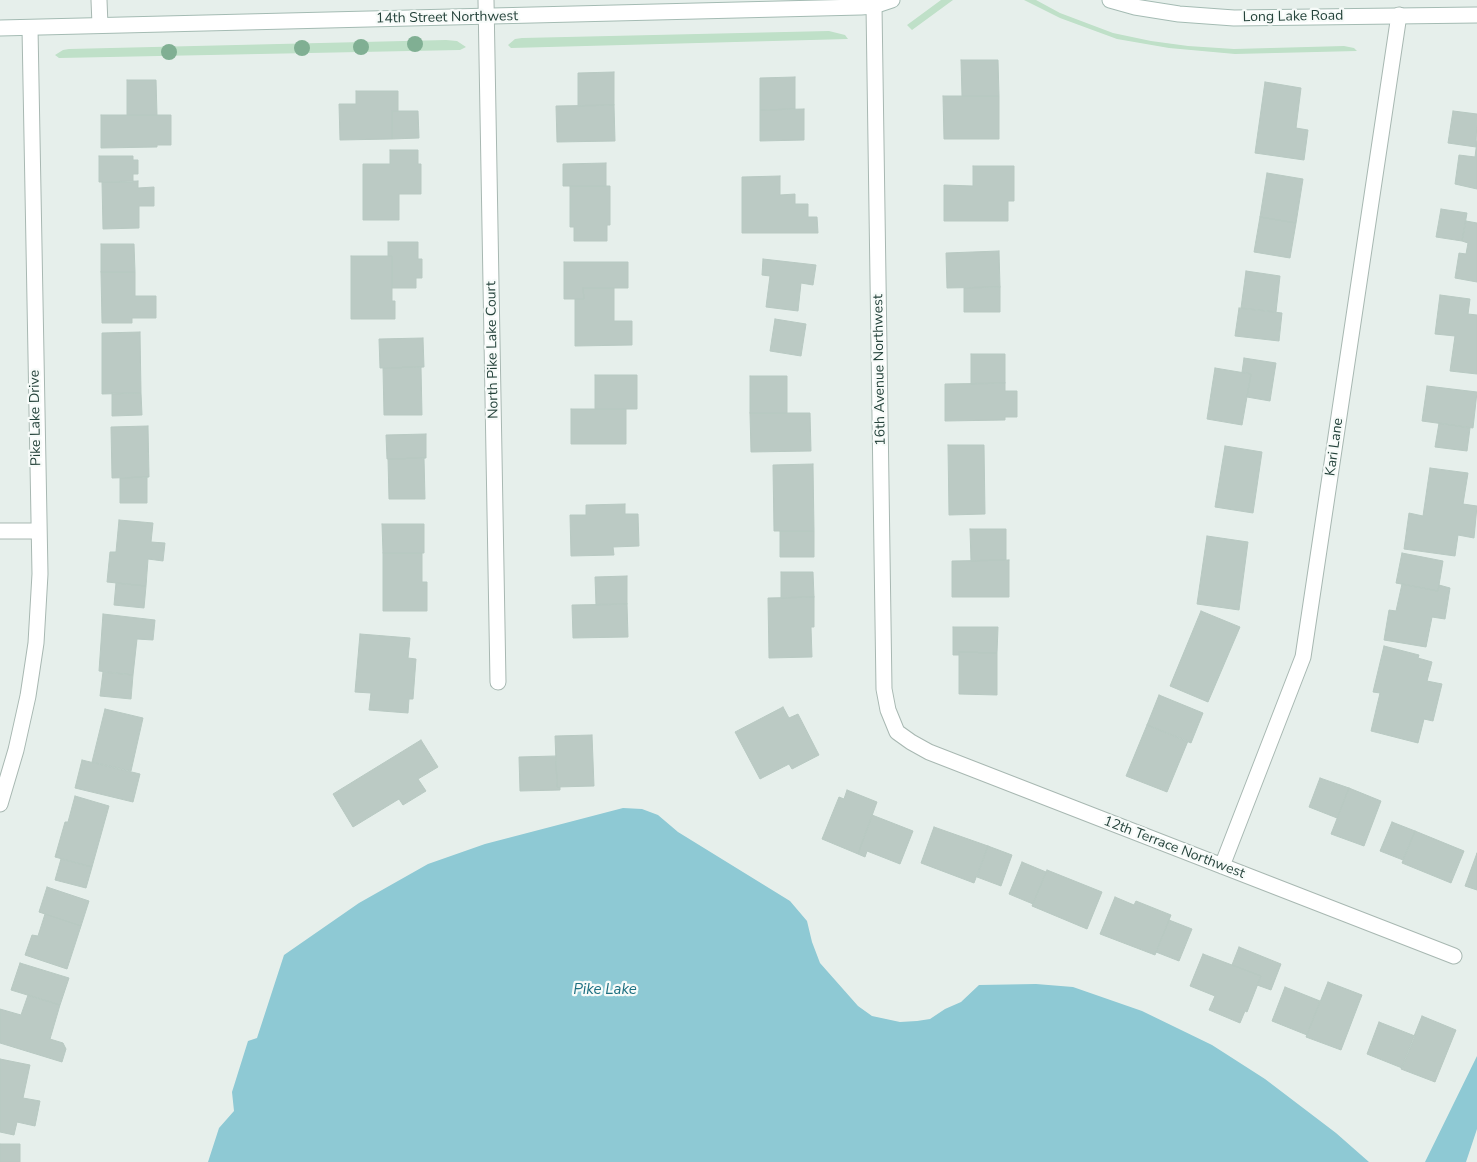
<!DOCTYPE html>
<html>
<head>
<meta charset="utf-8">
<style>
	body { margin:0 }
	canvas { display:block; background:#e6efeb }
</style>
</head>
<body>
<canvas width="1477" height="1162"></canvas>
<script>
const g = document.querySelector('canvas').getContext('2d');
g.lineJoin = 'round';
function paint(path, color) {
  g.fillStyle = color;
  g.fill(path, 'evenodd');
}
function shape(rows) {
  const path = new Path2D();
  for (const r of rows) {
    path.moveTo(r[0], r[1]);
    for (let i = 2; i < r.length; i += 2) path.lineTo(r[i], r[i + 1]);
  }
  return path;
}
function trace(path, color, width, dash) {
  g.strokeStyle = color;
  g.lineWidth = width;
  g.lineCap = dash ? 'butt' : 'round';
  g.setLineDash(dash || []);
  g.stroke(path);
}
function drawText(font, color, halo, rows, align = 'center') {
  g.font = font + ' "Nunito Sans",sans-serif';
  g.lineWidth = 4.5;
  g.setLineDash([]);
  g.textBaseline = 'middle';
  g.strokeStyle = halo;
  g.fillStyle = color;
  for (const [text, x, y, turn = 0] of rows) {
    g.save();
    g.translate(x, y);
    g.rotate((+turn || 0) * Math.PI / 180);
    g.textAlign = isNaN(turn) ? turn : align;
    if (halo) g.strokeText(text, 0, 0);
    g.fillText(text, 0, 0);
    g.restore();
  }
}
paint(shape([
	[941,0,953,0,912,30,907,25],
	[1024,0,1036,0,1060,13,1113,33,1151,41,1188,46,1234,49,1344,46,1354,48,1357,51,1235,54,1169,48,1117,39,1060,18],
	[829,31,845,35,848,39,511,48,508,45,515,39,522,38],
	[446,40,457,41,466,47,460,50,59,58,55,55,63,50,69,49]
]), '#bfe0c8');
paint(shape([
	[623,808,642,809,658,815,678,832,790,901,807,921,812,942,820,963,858,1006,872,1016,900,1022,917,1021,930,1019,945,1009,961,1002,979,985,1036,984,1073,987,1142,1011,1212,1045,1265,1079,1336,1133,1369,1162,208,1162,219,1128,234,1111,232,1092,248,1041,257,1038,284,955,359,903,428,864,485,844],
	[1477,1056,1477,1129,1466,1162,1425,1162]
]), '#8ec9d4');
const building = shape([
	[961,60,998,60,999,96,962,96,961,60],
	[614,72,614,105,578,106,578,73,614,72],
	[795,77,795,109,760,110,760,78,795,77],
	[127,80,156,80,157,115,127,115,127,80],
	[1265,82,1301,88,1296,128,1308,130,1304,160,1255,153,1265,82],
	[356,91,398,91,398,111,392,111,392,139,340,140,339,104,356,104,356,91],
	[943,96,999,96,999,139,944,139,943,96],
	[614,105,615,141,557,142,556,106,614,105],
	[804,109,804,140,760,141,760,110,804,109],
	[392,111,418,111,419,138,392,139,392,111],
	[1453,111,1477,114,1476,147,1448,143,1453,111],
	[101,115,171,115,171,145,157,145,157,147,101,148,101,115],
	[1477,141,1477,189,1455,184,1459,155,1475,157,1477,141],
	[390,150,418,150,418,164,421,164,421,194,399,194,399,220,363,220,363,164,390,164,390,150],
	[99,156,133,156,133,160,138,160,138,174,133,174,133,182,99,182,99,156],
	[606,163,606,186,563,186,563,164,606,163],
	[973,166,1014,166,1014,201,1008,201,1008,221,944,221,944,185,973,186,973,166],
	[1267,173,1303,179,1296,223,1260,217,1267,173],
	[780,176,780,195,795,194,795,204,808,204,808,217,817,217,818,233,742,233,742,177,780,176],
	[138,181,138,188,154,187,154,206,139,206,139,228,103,229,102,182,138,181],
	[570,186,610,186,610,225,607,225,607,241,574,241,574,227,570,227,570,186],
	[1441,209,1467,213,1462,241,1436,237,1441,209],
	[1260,217,1296,223,1290,258,1254,252,1260,217],
	[1466,221,1477,223,1477,282,1455,278,1459,253,1466,254,1468,243,1462,241,1466,221],
	[388,242,418,242,418,259,422,259,422,278,416,278,416,288,392,288,392,256,388,256,388,242],
	[101,244,134,244,135,272,101,272,101,244],
	[999,251,1000,287,947,288,946,253,999,251],
	[351,256,392,256,392,301,395,301,395,319,351,319,351,256],
	[763,259,816,265,813,285,801,283,798,311,766,307,770,276,762,275,763,259],
	[564,262,628,262,628,288,583,288,584,299,564,299,564,262],
	[1246,271,1280,276,1276,312,1241,308,1246,271],
	[101,272,135,272,135,296,156,296,156,318,132,318,132,323,102,323,101,272],
	[1000,287,1000,312,964,312,964,288,1000,287],
	[583,288,614,288,614,321,632,321,632,345,575,346,575,299,584,299,583,288],
	[1440,295,1470,299,1468,314,1477,315,1477,374,1450,371,1455,336,1435,334,1440,295],
	[1239,308,1282,313,1279,341,1235,336,1239,308],
	[775,319,806,324,801,356,770,351,775,319],
	[140,332,141,393,102,394,102,333,140,332],
	[423,338,424,367,380,368,379,339,423,338],
	[971,354,1005,354,1005,383,971,384,971,354],
	[1244,358,1276,363,1270,401,1247,397,1251,374,1242,372,1244,358],
	[421,367,422,415,384,415,383,368,421,367],
	[1215,368,1251,374,1242,425,1207,419,1215,368],
	[595,375,637,375,637,409,595,409,595,375],
	[750,376,787,376,787,413,750,413,750,376],
	[1005,383,1005,391,1017,391,1017,417,1005,417,1005,420,945,421,945,384,1005,383],
	[1427,386,1477,392,1473,428,1422,421,1427,386],
	[112,393,141,393,142,415,112,416,112,393],
	[571,409,626,409,626,444,571,444,571,409],
	[750,413,810,413,811,451,751,452,750,413],
	[1439,423,1470,428,1467,451,1435,447,1439,423],
	[148,426,149,477,112,478,111,427,148,426],
	[426,434,426,458,387,459,386,435,426,434],
	[948,445,984,445,985,514,949,515,948,445],
	[1225,446,1262,452,1253,513,1215,507,1225,446],
	[424,458,425,499,389,499,388,459,424,458],
	[813,464,814,531,774,531,773,465,813,464],
	[1430,468,1468,473,1463,504,1477,506,1474,538,1458,535,1455,556,1404,549,1409,513,1423,516,1430,468],
	[147,477,147,503,120,503,120,478,147,477],
	[625,504,625,514,638,514,639,546,613,547,614,555,571,556,570,515,586,515,586,505,625,504],
	[119,520,153,523,151,542,165,543,163,561,148,559,146,586,107,582,110,552,116,552,119,520],
	[382,524,424,524,424,553,383,553,382,524],
	[970,529,1006,529,1006,560,971,561,970,529],
	[780,531,814,531,814,557,780,557,780,531],
	[1207,536,1248,542,1239,610,1197,604,1207,536],
	[383,553,422,553,422,582,427,582,427,611,383,611,383,553],
	[1402,553,1443,561,1438,591,1396,583,1402,553],
	[1009,560,1009,597,952,597,952,561,1009,560],
	[781,572,813,572,814,597,781,598,781,572],
	[627,576,627,604,596,605,595,577,627,576],
	[116,583,146,586,144,608,114,605,116,583],
	[1402,584,1438,591,1439,585,1450,588,1445,619,1432,617,1426,647,1384,640,1389,610,1396,611,1402,584],
	[814,597,814,627,811,627,812,657,769,658,768,598,814,597],
	[627,604,628,637,573,638,572,605,627,604],
	[1201,611,1240,627,1208,702,1170,686,1201,611],
	[103,614,155,620,153,640,137,639,133,675,99,671,103,614],
	[953,627,998,627,997,653,959,652,959,655,953,655,953,627],
	[360,634,410,638,408,658,416,659,413,699,409,699,408,713,369,710,371,693,355,692,360,634],
	[1384,646,1419,655,1418,658,1432,662,1427,681,1442,684,1433,721,1424,719,1418,743,1371,731,1380,693,1373,692,1384,646],
	[959,652,997,653,997,695,959,694,959,652],
	[103,672,133,675,131,699,100,696,103,672],
	[1159,695,1203,713,1191,743,1147,725,1159,695],
	[783,707,789,718,798,714,819,755,792,769,789,764,760,779,735,732,783,707],
	[105,709,143,718,131,771,92,762,105,709],
	[1147,725,1188,741,1167,792,1126,776,1147,725],
	[592,735,594,786,557,787,555,736,592,735],
	[421,740,438,767,418,779,426,791,403,805,399,799,353,827,333,794,421,740],
	[556,756,557,787,560,787,560,790,520,791,519,757,556,756],
	[82,760,140,774,133,802,75,788,82,760],
	[1320,778,1349,788,1337,818,1309,807,1320,778],
	[1349,788,1381,801,1364,846,1331,834,1349,788],
	[847,790,877,802,858,854,822,839,839,797,844,799,847,790],
	[75,796,109,806,92,867,55,857,65,822,68,822,75,796],
	[872,815,913,831,900,864,867,851,865,857,858,854,872,815],
	[1392,822,1415,831,1403,860,1380,851,1392,822],
	[934,827,988,846,974,883,921,863,934,827],
	[1415,831,1464,851,1451,883,1402,863,1415,831],
	[988,846,1012,855,1001,886,977,877,988,846],
	[1477,853,1477,890,1465,886,1477,853],
	[61,859,92,867,86,888,55,880,61,859],
	[1022,862,1046,872,1033,904,1009,894,1022,862],
	[1047,870,1102,892,1087,929,1032,906,1047,870],
	[47,887,89,901,81,926,39,912,47,887],
	[1115,897,1134,905,1136,901,1171,915,1155,955,1100,934,1115,897],
	[45,914,81,926,67,969,25,955,32,935,38,936,45,914],
	[1169,920,1192,929,1179,961,1156,952,1169,920],
	[1239,947,1281,964,1271,990,1257,985,1261,976,1232,965,1239,947],
	[1203,954,1261,976,1247,1012,1245,1011,1240,1023,1209,1010,1215,996,1190,986,1203,954],
	[20,963,69,978,60,1005,11,990,20,963],
	[1328,982,1362,995,1341,1050,1306,1037,1328,982],
	[1285,987,1320,1001,1307,1035,1272,1021,1285,987],
	[28,995,60,1005,50,1039,63,1043,66,1049,62,1062,0,1043,0,1009,21,1015,28,995],
	[1422,1016,1456,1030,1435,1082,1401,1069,1422,1016],
	[1379,1022,1415,1036,1402,1068,1367,1054,1379,1022],
	[0,1059,30,1065,23,1098,40,1101,35,1126,17,1122,14,1135,0,1132,0,1059],
	[0,1144,20,1144,20,1162,0,1162,0,1144]
]);
paint(building, '#bbcac4');
trace(building, '#b8c9c2', 1);
const street = shape([
	[99,0,100,25],
	[486,0,498,682],
	[874,6,884,689,888,710,897,732,911,742,929,752,1454,956],
	[0,531,38,531],
	[0,804,16,750,28,696,36,643,40,574,30,28],
	[1222,866,1303,657,1399,15]
]);
const secondary = shape([
	[1110,0,1135,7,1179,14,1234,18,1477,15],
	[0,28,861,7,874,6,892,0]
]);
trace(street, '#a8b8b2', 17);
trace(secondary, '#a4bbb3', 17);
trace(street, '#fff', 15);
trace(secondary, '#fff', 15);
g.fillStyle = '#80af93';
for (const [x, y] of [
	[415,44],
	[361,47],
	[302,48],
	[169,52]
]) {
  g.beginPath();
  g.arc(x, y, 8, 0, 2 * Math.PI);
  g.fill();
}
drawText('14px', '#24423a', '#f7fbf9', [
	["Long Lake Road",1293,17,-1],
	["14th Street Northwest",447,18,-1],
	["North Pike Lake Court",493,350,-91],
	["16th Avenue Northwest",880,370,-91],
	["Pike Lake Drive",36,418,-91],
	["Kari Lane",1335,447,-82],
	["12th Terrace Northwest",1174,848,21]
]);
drawText('italic 15px', '#1c6f80', '#f7fbf9', [
	["Pike Lake",605,990]
]);
</script>
</body>
</html>
